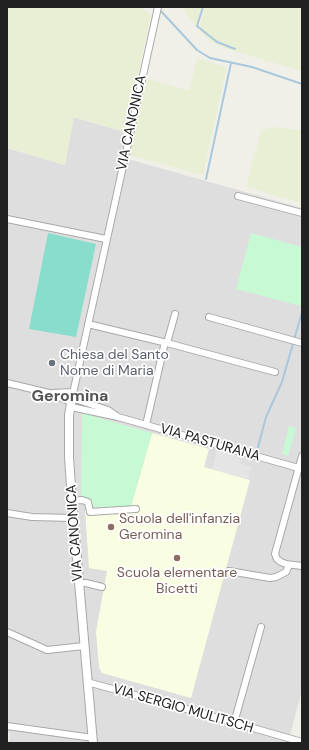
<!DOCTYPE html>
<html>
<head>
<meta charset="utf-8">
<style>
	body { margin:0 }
	#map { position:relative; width:309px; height:750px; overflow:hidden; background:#f1f0e8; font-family:"DM Sans",sans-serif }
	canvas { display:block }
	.frame { position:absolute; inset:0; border:8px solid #212121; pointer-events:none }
</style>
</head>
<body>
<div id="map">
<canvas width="309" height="750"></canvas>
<div class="frame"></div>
</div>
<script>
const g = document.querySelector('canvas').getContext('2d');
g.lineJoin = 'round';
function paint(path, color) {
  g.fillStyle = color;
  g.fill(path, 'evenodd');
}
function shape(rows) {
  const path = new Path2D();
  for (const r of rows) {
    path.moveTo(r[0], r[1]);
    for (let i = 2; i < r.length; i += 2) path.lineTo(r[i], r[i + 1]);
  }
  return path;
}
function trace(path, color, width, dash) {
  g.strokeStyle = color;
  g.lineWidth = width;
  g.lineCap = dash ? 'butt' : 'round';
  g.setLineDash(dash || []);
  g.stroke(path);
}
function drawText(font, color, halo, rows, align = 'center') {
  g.font = font + ' "DM Sans",sans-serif';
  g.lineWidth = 3.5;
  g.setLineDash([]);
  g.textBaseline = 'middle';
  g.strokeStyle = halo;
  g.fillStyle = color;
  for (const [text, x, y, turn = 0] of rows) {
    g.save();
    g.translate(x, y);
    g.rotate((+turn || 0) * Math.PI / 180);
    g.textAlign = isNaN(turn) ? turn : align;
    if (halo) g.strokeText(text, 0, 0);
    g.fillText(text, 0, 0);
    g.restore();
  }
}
paint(shape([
	[73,117,125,132,121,157,302,208,302,690,288,743,9,743,10,733,7,733,7,148,65,165]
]), '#dfdede');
paint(shape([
	[152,433,209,449,204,467,250,480,191,698,102,673,99,667,96,632,107,571,89,568,85,509,131,506]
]), '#f9fee3');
paint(shape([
	[7,7,142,7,151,16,125,132,74,117,65,165,7,148],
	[182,7,203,7,197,29],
	[205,7,302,7,302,71,227,49,210,41,199,30],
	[197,58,227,67,203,175,129,155,146,78,189,91],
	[272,127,302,130,302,203,246,187,261,131]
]), '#e8efd4');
paint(shape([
	[251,233,302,247,301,306,236,289],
	[82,413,152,433,131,506,92,508,89,500,81,497],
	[289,426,296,428,288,456,282,454]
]), '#c7f9d4');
paint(shape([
	[48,233,96,244,76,337,29,329]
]), '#8dc');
paint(shape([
	[217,451,241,458,239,463,251,467,248,479,212,469]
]), '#e5e5e5');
trace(shape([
	[203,7,197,26,217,42,235,49],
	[159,9,197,50,210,58,252,67,302,84],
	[206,179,231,63],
	[257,451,266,417,282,382,302,312]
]), '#aac8dd', 2);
const minor = shape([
	[238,196,302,213],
	[7,219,106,239],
	[209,317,302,343],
	[88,324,167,343,275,372],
	[167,343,175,314],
	[7,383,49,393,71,402],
	[53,393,73,392],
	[71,407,118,417,302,469],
	[118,417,108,410,72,398,158,7],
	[146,425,165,342],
	[302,456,276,550,275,554,277,559,281,562,286,564,302,566],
	[72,501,82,500,88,502,90,512,136,509],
	[7,513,32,517,73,518],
	[229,571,270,578,276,577,286,572,289,565],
	[79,583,86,583,102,587],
	[7,632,47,650,84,646],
	[87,682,190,710,302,742],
	[234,723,261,627],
	[7,726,93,738]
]);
const tertiary = shape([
	[72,398,69,415,69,457,72,501,93,743]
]);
trace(minor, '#a8a8a8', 8);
trace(tertiary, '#a8a8a8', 10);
trace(minor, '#fff', 6);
trace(tertiary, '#fff', 8);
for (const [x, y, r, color] of [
	[52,363,4,"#6b7280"],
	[111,527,4,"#8d6e63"],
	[177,558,4,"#8d6e63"]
]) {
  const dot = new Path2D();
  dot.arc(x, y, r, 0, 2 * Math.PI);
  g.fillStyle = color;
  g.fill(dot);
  trace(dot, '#fff', 1.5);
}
drawText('14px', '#212121', '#fff', [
	["VIA CANONICA",132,123,-78],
	["VIA PASTURANA",210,443,16],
	["VIA CANONICA",75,533,-94],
	["VIA SERGIO MULITSCH",183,709,16]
]);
drawText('14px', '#5b616d', '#fff', [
	["Chiesa del Santo",60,355],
	["Nome di Maria",60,371]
], 'left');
drawText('14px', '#785e54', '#fff', [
	["Scuola dell'infanzia",119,519],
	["Geromina",119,535],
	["Scuola elementare",177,573,"center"],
	["Bicetti",177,589,"center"]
], 'left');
drawText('bold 16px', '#545454', '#fff', [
	["Geromìna",70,397]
]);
</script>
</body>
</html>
